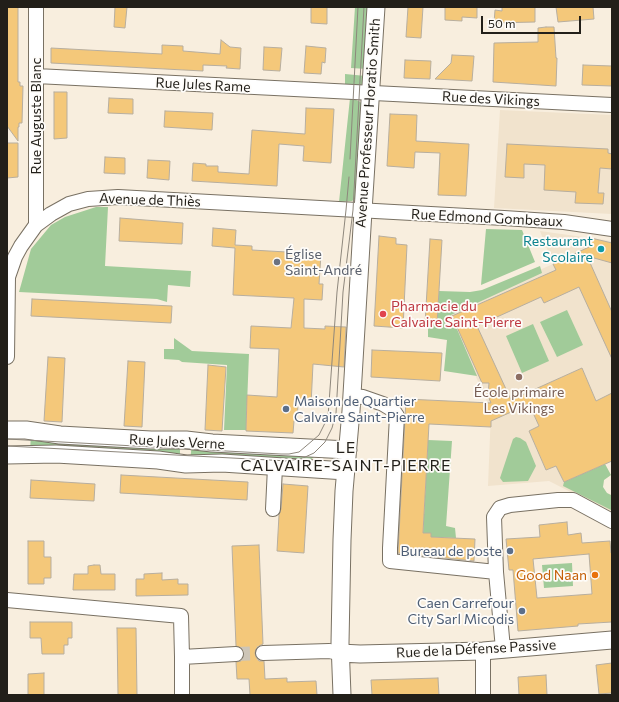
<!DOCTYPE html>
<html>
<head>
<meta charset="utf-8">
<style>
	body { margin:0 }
	#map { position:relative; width:619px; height:702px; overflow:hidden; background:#f8eede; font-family:Commissioner,sans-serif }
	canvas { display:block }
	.frame { position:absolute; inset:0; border:8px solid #221f19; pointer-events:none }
	.scale { position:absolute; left:481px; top:16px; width:100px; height:18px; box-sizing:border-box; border:2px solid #221f19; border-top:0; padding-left:5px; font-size:12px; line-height:14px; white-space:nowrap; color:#221f19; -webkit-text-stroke:3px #fefcf9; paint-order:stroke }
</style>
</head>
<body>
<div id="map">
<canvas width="619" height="702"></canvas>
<div class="frame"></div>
<div class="scale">50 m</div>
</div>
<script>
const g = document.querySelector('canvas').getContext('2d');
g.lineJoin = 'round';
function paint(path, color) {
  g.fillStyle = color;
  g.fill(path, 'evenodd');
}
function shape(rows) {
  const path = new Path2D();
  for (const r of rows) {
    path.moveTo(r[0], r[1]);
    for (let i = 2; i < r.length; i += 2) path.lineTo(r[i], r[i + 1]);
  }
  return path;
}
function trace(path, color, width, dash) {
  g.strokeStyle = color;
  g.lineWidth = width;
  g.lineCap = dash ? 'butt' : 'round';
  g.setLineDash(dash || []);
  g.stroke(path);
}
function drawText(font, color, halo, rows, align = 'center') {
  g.font = font + ' Commissioner,sans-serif';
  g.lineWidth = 3.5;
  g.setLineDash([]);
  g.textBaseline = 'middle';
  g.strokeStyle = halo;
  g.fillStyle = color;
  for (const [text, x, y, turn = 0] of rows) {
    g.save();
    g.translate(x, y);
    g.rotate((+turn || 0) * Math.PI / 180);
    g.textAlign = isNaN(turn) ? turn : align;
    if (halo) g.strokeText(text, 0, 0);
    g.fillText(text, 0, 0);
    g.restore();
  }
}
paint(shape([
	[500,110,612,115,612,214,494,208],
	[540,231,612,241,612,407,607,396,596,401,582,368,525,394,539,426,529,431,546,470,556,466,564,482,605,464,611,475,604,480,603,487,606,493,612,495,612,513,549,481,488,486,491,411,447,311,553,264]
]), '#f1e3cd');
paint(shape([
	[355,7,370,7,367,69,351,68],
	[345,74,366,76,365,80,360,86,345,86],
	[350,98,359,101,361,103,358,197,352,201,339,202],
	[96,207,108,207,105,266,191,271,190,287,168,285,167,302,157,299,19,292,31,249,51,225,65,217],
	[486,229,522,230,535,262,481,285],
	[540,266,542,273,451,315,477,376,444,371,447,340,428,337,428,324,437,324,439,291,470,292,482,290],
	[567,310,583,345,557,357,540,322],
	[533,324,549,361,522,373,506,336],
	[174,338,192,351,249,354,246,430,224,430,227,365,182,362,179,360,164,359,164,349,174,349],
	[31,434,180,442,180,461,30,452],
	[516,437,520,438,526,442,536,466,528,481,503,482,500,478,513,439],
	[428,440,452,441,446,526,455,528,456,538,431,537,431,533,423,533],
	[192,443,319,453,309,461,190,461],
	[605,464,611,475,604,480,603,487,607,493,611,495,611,510,563,486,564,482],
	[572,563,573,586,544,588,542,565]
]), '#a1cb99');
const building = shape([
	[7,7,18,7,18,82,20,82,20,86,23,86,22,123,19,123,19,127,18,127,18,141,7,126,7,7],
	[115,7,127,7,125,28,114,27,115,7],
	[311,7,327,7,327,24,311,23,311,7],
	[408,7,423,7,421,38,406,37,408,7],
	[445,7,477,7,477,18,462,17,462,21,445,20,445,7],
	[502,7,535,7,535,22,494,23,495,10,502,11,502,7],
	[556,7,593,7,594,19,558,22,556,7],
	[546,27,554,27,556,58,557,58,556,86,493,82,494,43,538,42,538,28,546,27],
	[221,40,230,47,241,48,240,69,226,68,227,66,203,65,203,71,51,63,51,48,162,54,162,45,183,46,183,51,220,54,221,40],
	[306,46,326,48,325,63,322,62,321,74,304,73,306,46],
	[264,47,282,48,280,71,263,70,264,47],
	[452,55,474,56,472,81,435,79,451,63,452,55],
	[405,60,431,61,430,79,404,78,405,60],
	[583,65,612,66,612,86,582,85,583,65],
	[54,92,67,92,67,138,54,139,54,92],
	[109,98,133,99,133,114,108,113,109,98],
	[306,108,334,109,331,163,303,161,304,146,279,144,277,186,192,181,193,163,206,164,206,166,218,166,218,172,249,174,252,130,305,134,306,108],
	[165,111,213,113,212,130,164,127,165,111],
	[390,114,417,115,416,141,469,144,466,196,438,195,440,153,415,152,414,168,387,166,390,114],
	[7,143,18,143,18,177,7,178,7,143],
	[507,144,608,149,608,153,612,154,612,169,600,168,598,193,604,193,603,204,575,203,576,192,544,190,545,165,524,164,524,178,505,177,507,144],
	[105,157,125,158,125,174,104,173,105,157],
	[148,160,170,161,169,180,147,178,148,160],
	[120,218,183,223,182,244,119,241,120,218],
	[213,228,236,230,235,245,252,246,252,250,321,254,319,284,323,284,322,300,304,299,304,328,325,329,325,326,346,327,344,367,313,364,311,405,298,404,297,421,294,421,293,433,246,431,247,395,277,397,279,349,250,348,251,326,291,328,294,298,233,295,235,248,212,246,213,228],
	[379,236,396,238,396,244,407,245,403,328,374,326,379,236],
	[591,238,612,243,612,263,587,256,612,312,612,359,579,287,544,303,541,297,477,326,511,400,582,368,596,401,612,393,612,461,564,482,556,466,546,470,529,431,539,426,529,404,491,421,491,427,429,424,423,533,431,533,431,537,475,539,474,561,398,553,406,399,491,403,488,396,489,383,482,383,452,316,556,270,553,264,589,247,591,238],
	[430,239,442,240,437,324,425,324,430,239],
	[32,299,172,306,171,323,31,316,32,299],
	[372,350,442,353,440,381,371,377,372,350],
	[48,357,65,358,62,422,44,421,48,357],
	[128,361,145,362,142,427,124,426,128,361],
	[208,365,226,367,222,431,205,430,208,365],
	[121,475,248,482,247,500,120,493,121,475],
	[31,480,95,484,94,501,30,498,31,480],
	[283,484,308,486,304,553,277,551,279,515,281,509,283,484],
	[567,522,568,535,581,533,582,543,610,541,611,553,612,553,612,622,578,624,578,626,518,631,513,570,509,570,506,539,540,537,539,525,567,522],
	[589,554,592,594,537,598,533,559,589,554],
	[28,541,44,541,44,557,51,557,51,578,44,578,44,584,28,584,28,541],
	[259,545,263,644,259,646,256,649,255,653,256,657,259,661,264,661,265,679,287,678,287,682,316,681,317,695,250,695,249,679,237,679,236,662,241,661,244,654,243,649,236,646,232,546,259,545],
	[94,565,100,565,101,574,115,574,115,590,73,590,74,574,88,574,88,566,94,565],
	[162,573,162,580,178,579,178,584,188,584,188,595,136,596,136,579,144,579,144,574,162,573],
	[30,622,72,622,72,638,68,638,68,645,64,645,64,654,42,654,41,638,30,638,30,622],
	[117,628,136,628,137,695,118,695,117,628],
	[612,663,612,693,599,694,596,665,612,663],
	[44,673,44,695,28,695,28,674,44,673],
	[546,675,547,695,519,695,518,677,546,675],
	[438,678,439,695,372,695,371,680,438,678]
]);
paint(building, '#f4c87a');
trace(building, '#b7ae9f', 1);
trace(shape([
	[236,654,263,653]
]), '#cdc5b7', 14, [14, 7]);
const minor = shape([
	[36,76,612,105],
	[36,225,36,7],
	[7,357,8,277,15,257,21,246,36,225,51,214,69,204,88,199,118,197,504,218,564,222,612,229],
	[352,396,363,397,383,404,393,410,397,416,390,548,390,561,496,572],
	[273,509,275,467],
	[7,600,181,616,182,657,236,654],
	[503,649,496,572,494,517,500,508,510,505,558,500,573,500,612,521],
	[483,651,483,695],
	[263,653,329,651,340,653],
	[182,657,182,695]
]);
const tertiary = shape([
	[7,430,26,430,60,435,151,440,186,440,212,443,348,450],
	[7,455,56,454,158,460,186,464,222,463,346,471],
	[340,653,360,654,483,651,612,640],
	[342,695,340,643,342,540,344,491,351,411,363,211,376,7]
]);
trace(minor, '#797163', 16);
trace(tertiary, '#797163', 19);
trace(minor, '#fff', 14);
trace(tertiary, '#fff', 17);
trace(shape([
	[350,159,358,7],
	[7,439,281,454,289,454,299,452,319,435,328,417,337,292,346,210,349,177],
	[7,446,288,461,303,458,314,453,325,442,332,428,336,413,343,292,353,210,364,7]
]), '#8e877c', 1);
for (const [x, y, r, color] of [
	[601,249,4,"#0f9aa8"],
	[277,262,4,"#6b7280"],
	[383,314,4,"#e0444e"],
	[519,377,4,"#8d6e63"],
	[286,409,4,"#5c6f8a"],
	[510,551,4,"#5c6f8a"],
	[595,575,4,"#e8710a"],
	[522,611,4,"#5c6f8a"]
]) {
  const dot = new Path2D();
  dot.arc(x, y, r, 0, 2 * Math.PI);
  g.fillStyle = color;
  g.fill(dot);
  trace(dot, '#fefcf9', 1.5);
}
drawText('14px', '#221f19', '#fefcf9', [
	["Rue Jules Rame",203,85,3],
	["Rue des Vikings",491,99,3],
	["Rue Auguste Blanc",36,116,-90],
	["Avenue Professeur Horatio Smith",368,123,-86],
	["Avenue de Thiès",150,200,2],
	["Rue Edmond Gombeaux",487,218,3],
	["Rue Jules Verne",177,442,3],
	["Rue de la Défense Passive",476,649,-3]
]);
drawText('14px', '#0d838f', '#fefcf9', [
	["Restaurant",593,241],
	["Scolaire",593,257]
], 'right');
drawText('14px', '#5b616d', '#fefcf9', [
	["Église",285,254],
	["Saint-André",285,270]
], 'left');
drawText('14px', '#be3a42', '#fefcf9', [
	["Pharmacie du",391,306],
	["Calvaire Saint-Pierre",391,322]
], 'left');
drawText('14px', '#785e54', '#fefcf9', [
	["École primaire",519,392],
	["Les Vikings",519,408]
]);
drawText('14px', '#4e5e75', '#fefcf9', [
	["Maison de Quartier",294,401,"left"],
	["Calvaire Saint-Pierre",294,417,"left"],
	["Bureau de poste",502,551],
	["Caen Carrefour",514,603],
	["City Sarl Micodis",514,619]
], 'right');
drawText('14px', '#c56008', '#fefcf9', [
	["Good Naan",587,575]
], 'right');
g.letterSpacing = '1px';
drawText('16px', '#221f19', '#fefcf9', [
	["LE",346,448],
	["CALVAIRE-SAINT-PIERRE",346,466]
]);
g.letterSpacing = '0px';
</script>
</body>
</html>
